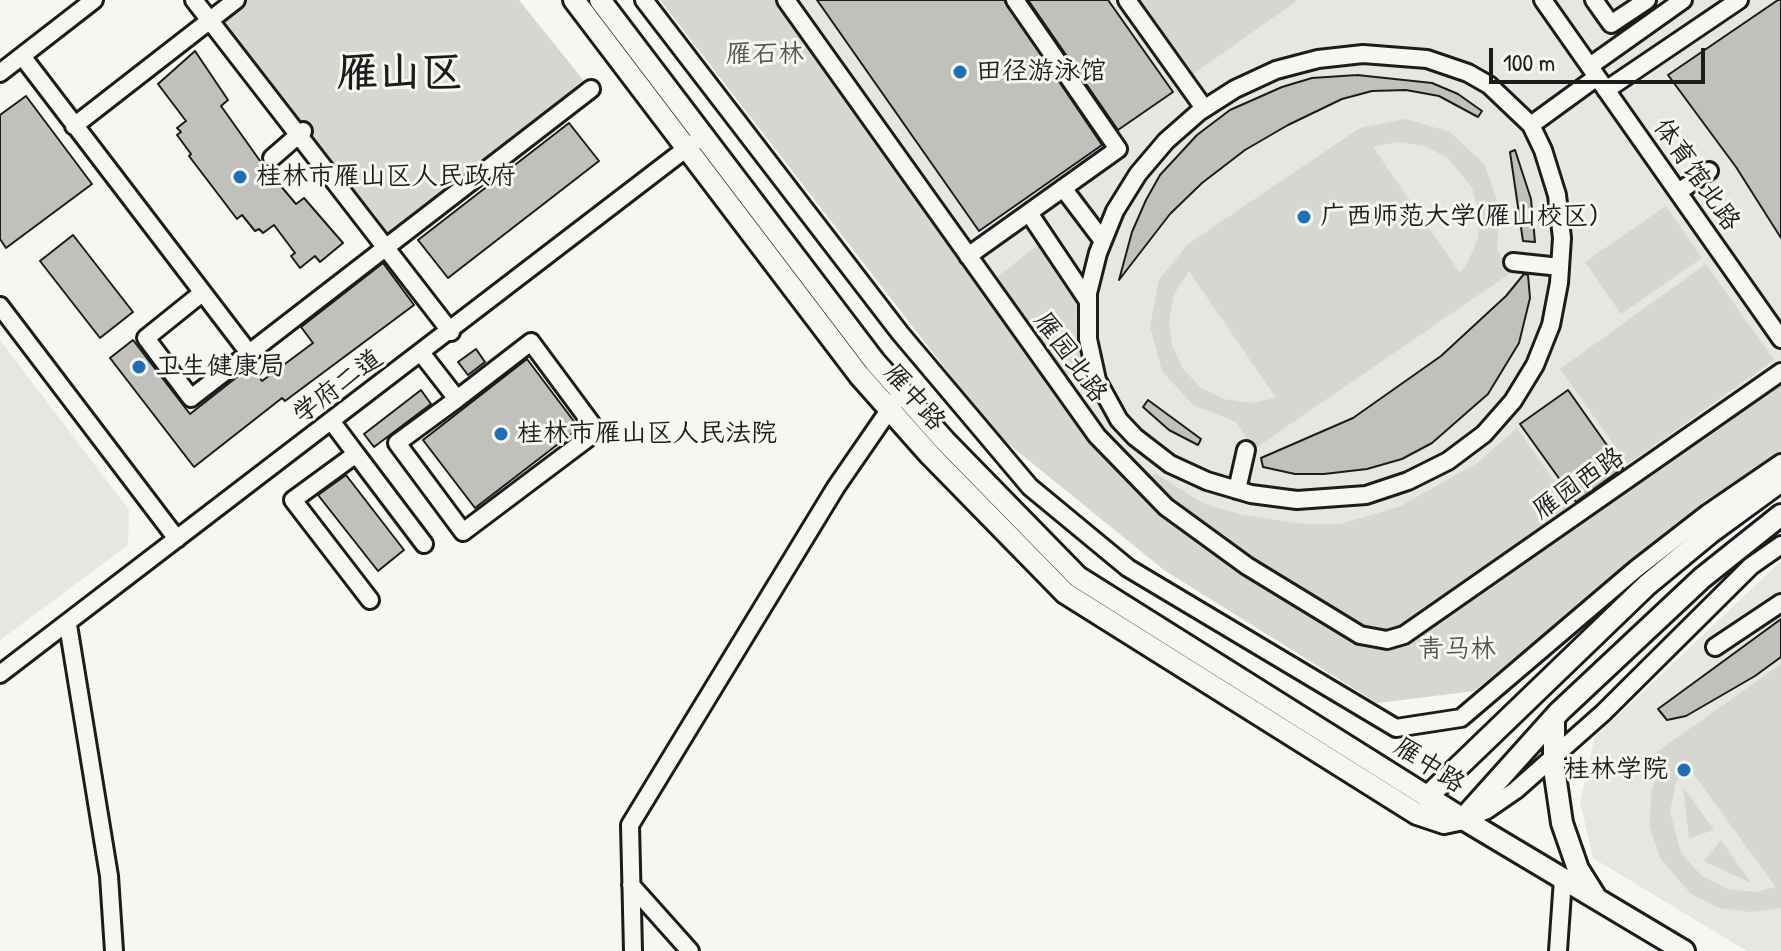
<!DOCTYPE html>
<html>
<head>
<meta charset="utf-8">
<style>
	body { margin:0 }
	#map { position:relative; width:1781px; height:951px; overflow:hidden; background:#f6f6f2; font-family:"Patrick Hand",sans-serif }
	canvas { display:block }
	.scale { position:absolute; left:1489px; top:48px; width:216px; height:36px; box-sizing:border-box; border:4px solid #1c1c1c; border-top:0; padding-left:10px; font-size:24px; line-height:28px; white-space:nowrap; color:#1c1c1c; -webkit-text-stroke:6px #f6f6f2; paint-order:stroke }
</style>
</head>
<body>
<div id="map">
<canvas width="1781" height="951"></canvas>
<div class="scale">100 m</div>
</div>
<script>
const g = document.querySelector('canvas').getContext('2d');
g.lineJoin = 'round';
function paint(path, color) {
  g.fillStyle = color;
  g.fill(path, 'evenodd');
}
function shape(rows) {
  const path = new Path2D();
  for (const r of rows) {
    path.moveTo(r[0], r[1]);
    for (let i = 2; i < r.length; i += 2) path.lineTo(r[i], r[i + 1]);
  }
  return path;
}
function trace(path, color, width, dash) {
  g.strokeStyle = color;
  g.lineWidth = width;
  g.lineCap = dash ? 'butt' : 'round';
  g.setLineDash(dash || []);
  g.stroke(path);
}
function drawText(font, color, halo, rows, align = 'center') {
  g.font = font + ' "Patrick Hand","LXGW WenKai TC",sans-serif';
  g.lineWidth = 6;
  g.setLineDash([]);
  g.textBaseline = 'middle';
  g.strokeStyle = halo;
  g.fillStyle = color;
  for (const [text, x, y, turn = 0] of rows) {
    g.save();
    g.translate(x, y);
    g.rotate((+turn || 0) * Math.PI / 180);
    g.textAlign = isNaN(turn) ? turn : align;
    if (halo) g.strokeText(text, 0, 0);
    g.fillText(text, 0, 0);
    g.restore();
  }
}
paint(shape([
	[660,0,1781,0,1781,456,1706,500,1474,691,1377,703,1164,570],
	[0,340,129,510,128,545,0,640],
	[1781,561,1781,951,1747,951,1593,858,1580,802,1595,737]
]), '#e6e6e2');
paint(shape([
	[248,0,519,0,584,81,384,236,220,22],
	[660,0,786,0,1097,436,1166,507,1347,629,1387,640,1781,372,1781,456,1706,500,1474,691,1377,703,1164,570,995,433],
	[1141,0,1298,0,1193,74],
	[1406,119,1450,132,1484,164,1500,208,1497,250,1512,272,1254,449,1236,422,1193,405,1162,371,1150,326,1159,280,1188,244,1360,128],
	[1398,142,1424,146,1447,157,1472,187,1479,212,1478,238,1468,262,1460,273,1373,147],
	[1189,271,1276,398,1250,403,1224,399,1201,388,1183,369,1172,345,1169,320,1174,294],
	[1666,206,1702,258,1621,314,1585,262],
	[1042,242,1078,296,1077,346,1084,364,1062,377,993,280],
	[1706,264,1774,360,1628,464,1560,369],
	[1517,428,1573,508,1397,631,1368,627,1332,612,1206,528,1149,481,1155,473,1204,504,1243,515,1304,524,1341,524,1401,506,1477,463],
	[1781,664,1781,908,1751,912,1720,908,1691,894,1660,858,1650,827,1651,795,1660,763,1654,754],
	[1687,765,1775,886,1775,887,1756,892,1727,889,1701,875,1681,853,1670,811,1676,782],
	[1683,787,1714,830,1689,838],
	[1721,840,1751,883,1704,861]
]), '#d6d6d2');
const building = shape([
	[817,0,1004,0,1102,145,979,231,817,0],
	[1028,0,1108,0,1173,92,1118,130,1028,0],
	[1778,0,1781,0,1781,238,1736,167,1668,75,1778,0],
	[195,51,228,100,221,106,263,165,296,204,304,198,343,243,320,262,315,256,300,268,291,256,295,253,274,225,263,233,259,229,255,231,242,215,237,219,189,156,191,154,177,135,181,132,177,128,186,121,158,84,195,51],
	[1357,75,1432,83,1458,94,1482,111,1478,117,1439,96,1406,90,1372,91,1342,99,1288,125,1245,150,1202,183,1170,214,1119,280,1132,232,1146,200,1160,175,1197,135,1230,110,1282,87,1312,78,1357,75],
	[26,96,92,184,6,248,0,239,0,115,26,96],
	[569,123,599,161,448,278,418,240,569,123],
	[1515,150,1531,199,1535,242,1523,241,1510,152,1515,150],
	[73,235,133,312,100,338,40,261,73,235],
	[383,263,414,305,285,401,282,398,194,467,110,358,133,340,190,414,251,366,262,381,313,343,301,327,383,263],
	[1524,274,1528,275,1530,298,1519,343,1488,394,1432,443,1402,459,1367,469,1324,474,1295,474,1263,467,1261,458,1353,418,1441,356,1506,296,1524,274],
	[476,349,485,362,468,375,458,362,476,349],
	[527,359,579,428,475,508,423,440,527,359],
	[421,390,431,404,374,447,364,434,421,390],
	[1568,390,1623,468,1576,502,1520,424,1568,390],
	[1148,400,1201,439,1198,445,1169,430,1143,407,1148,400],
	[346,475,404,550,378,571,318,495,346,475],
	[1781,619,1781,657,1755,676,1686,716,1667,720,1658,709,1781,619]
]);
paint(building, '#c0c0bd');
trace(building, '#1c1c1c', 2);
const minor = shape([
	[194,0,451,332],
	[644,0,900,333,1030,487,1128,568,1396,728,1461,718,1636,569,1708,513,1781,463],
	[786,0,1097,436,1166,507,1247,566,1360,635,1387,640,1404,635,1781,372],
	[1127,0,1204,108],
	[1543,0,1781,339],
	[1594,0,1611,24,1647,0],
	[1363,54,1427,59,1468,73,1489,85,1531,125,1543,150,1557,195,1562,238,1559,283,1551,325,1535,365,1513,401,1484,434,1448,461,1408,481,1366,495,1297,500,1251,494,1207,481,1170,464,1135,437,1119,420,1097,380,1088,339,1088,293,1098,253,1115,211,1138,174,1166,141,1199,112,1235,89,1276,70,1318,59,1363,54],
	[22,56,249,353],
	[1590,66,1683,0],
	[0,73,94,0],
	[1606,90,1739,0],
	[1531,125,1597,77],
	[74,126,236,0],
	[272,158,303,131],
	[1063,188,1103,241],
	[1678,192,1709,171],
	[1029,213,1088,301],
	[968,256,1118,149,1015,0],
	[1513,262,1560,267],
	[202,293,146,338,191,398,591,89],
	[0,306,177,539],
	[422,354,457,399,531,342,591,423,588,438,463,532,397,443,457,399],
	[332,422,356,454,293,500,370,600],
	[356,454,424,544],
	[1237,490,1246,450],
	[68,625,109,876,114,951],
	[1715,647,1781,603],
	[0,674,696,141],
	[1465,819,1487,810,1516,790,1603,713,1751,566,1781,545],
	[631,885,690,951],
	[633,951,630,825,836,487,896,400],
	[1558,951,1563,879]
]);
const major = shape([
	[574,0,859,375,930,455,1065,593,1417,814,1444,823,1463,819],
	[600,0,875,362,945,441,1078,577,1463,819,1684,951],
	[1554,718,1554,768,1562,823,1578,869,1595,896],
	[1427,797,1647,585,1710,533,1781,481],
	[1463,819,1559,712,1702,578,1781,515]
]);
trace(minor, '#1c1c1c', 22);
trace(major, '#1c1c1c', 26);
trace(minor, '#f6f6f2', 16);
trace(major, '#f6f6f2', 20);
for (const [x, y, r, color] of [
	[960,72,8,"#1f6fb2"],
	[240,177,8,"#1f6fb2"],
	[1304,217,8,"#1f6fb2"],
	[139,367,8,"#1f6fb2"],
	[501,434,8,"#1f6fb2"],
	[1684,770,8,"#1f6fb2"]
]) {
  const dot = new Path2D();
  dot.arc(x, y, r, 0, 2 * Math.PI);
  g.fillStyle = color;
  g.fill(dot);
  trace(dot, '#f6f6f2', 3);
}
drawText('26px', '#545453', '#f6f6f2', [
	["雁石林",765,55],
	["青马林",1457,650]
]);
drawText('26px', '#1c1c1c', '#f6f6f2', [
	["田径游泳馆",976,72],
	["桂林市雁山区人民政府",256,177],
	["广西师范大学(雁山校区)",1320,217],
	["卫生健康局",155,367],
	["桂林市雁山区人民法院",517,434],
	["桂林学院",1668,770,"right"]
], 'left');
drawText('26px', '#1c1c1c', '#f6f6f2', [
	["体育馆北路",1696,175,55],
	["雁园北路",1070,358,54],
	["学府二道",338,387,-37],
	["雁中路",914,398,49],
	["雁园西路",1579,484,-35],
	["雁中路",1429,766,33]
]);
drawText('bold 42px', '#1c1c1c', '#f6f6f2', [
	["雁山区",400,75]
]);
</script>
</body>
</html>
